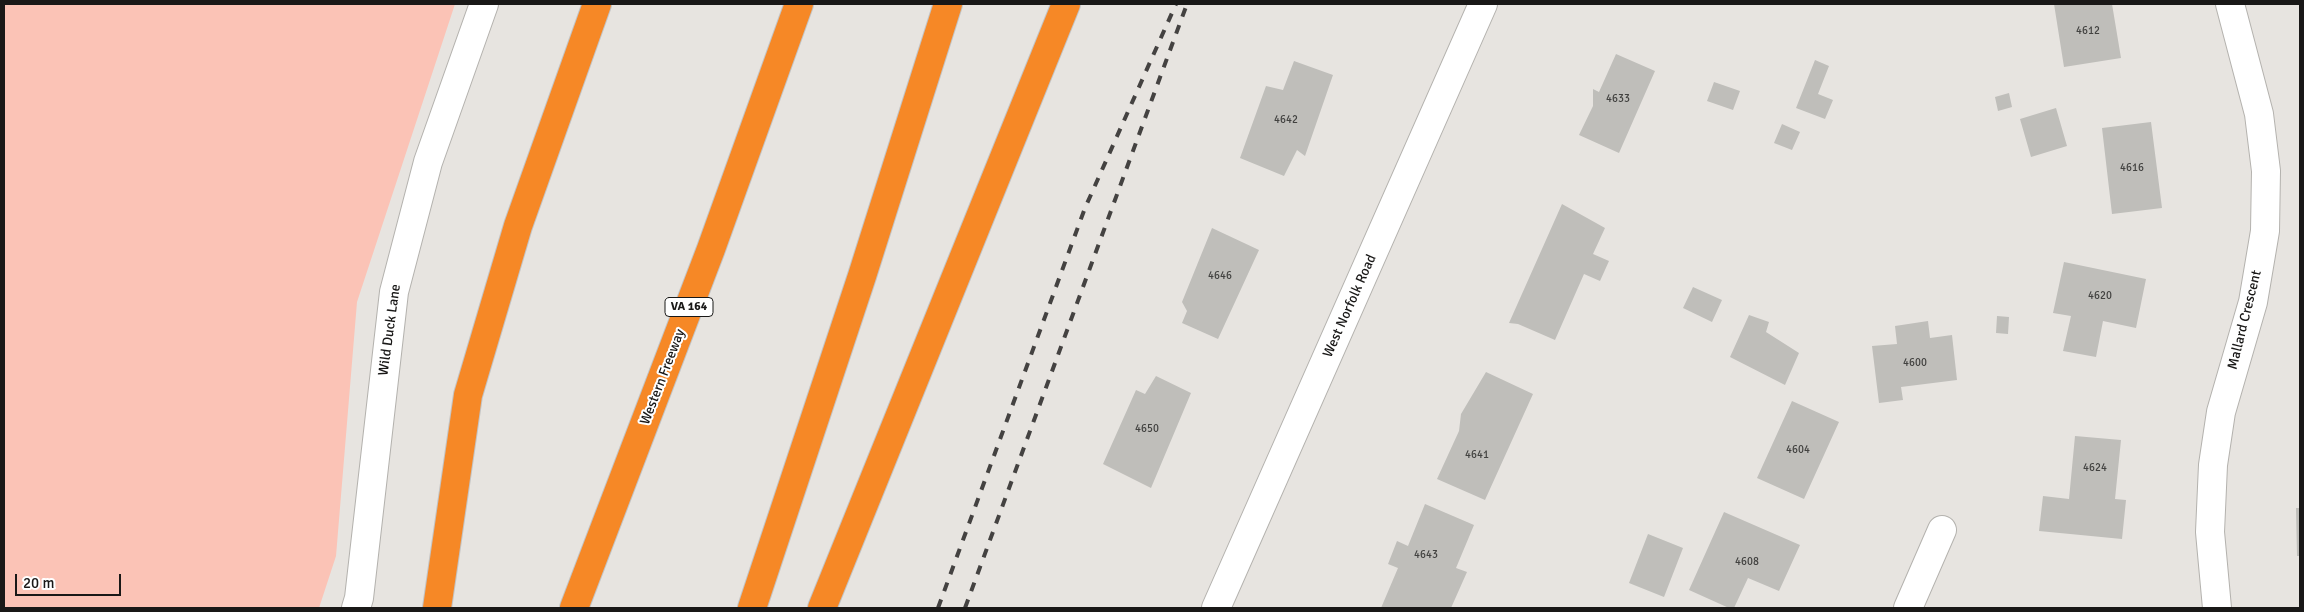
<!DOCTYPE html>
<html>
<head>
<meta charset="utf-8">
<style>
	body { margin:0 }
	#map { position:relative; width:2304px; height:612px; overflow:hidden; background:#e7e4e0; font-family:Signika,sans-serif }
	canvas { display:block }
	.frame { position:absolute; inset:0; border:5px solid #191817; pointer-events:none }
	.scale { position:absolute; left:15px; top:574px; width:106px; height:22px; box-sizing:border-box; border:2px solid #191817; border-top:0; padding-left:6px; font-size:15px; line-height:18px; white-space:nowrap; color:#191817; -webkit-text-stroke:4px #fff; paint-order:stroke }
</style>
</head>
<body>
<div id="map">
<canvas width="2304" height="612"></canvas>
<div class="frame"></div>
<div class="scale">20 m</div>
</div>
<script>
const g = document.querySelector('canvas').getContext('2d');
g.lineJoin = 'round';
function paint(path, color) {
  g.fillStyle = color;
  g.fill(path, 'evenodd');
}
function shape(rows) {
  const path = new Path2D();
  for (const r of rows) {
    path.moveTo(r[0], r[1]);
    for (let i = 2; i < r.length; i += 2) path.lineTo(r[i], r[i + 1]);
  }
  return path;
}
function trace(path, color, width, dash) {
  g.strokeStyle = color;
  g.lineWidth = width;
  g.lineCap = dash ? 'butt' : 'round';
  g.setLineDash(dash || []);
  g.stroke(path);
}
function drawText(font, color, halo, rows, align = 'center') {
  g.font = font + ' Signika,sans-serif';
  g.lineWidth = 4;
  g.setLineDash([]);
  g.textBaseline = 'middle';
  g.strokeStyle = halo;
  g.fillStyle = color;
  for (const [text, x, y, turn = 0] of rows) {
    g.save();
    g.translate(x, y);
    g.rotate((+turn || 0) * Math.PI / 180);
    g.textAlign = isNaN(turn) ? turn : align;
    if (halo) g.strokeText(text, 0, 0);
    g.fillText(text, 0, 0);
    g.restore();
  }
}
paint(shape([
	[4,4,455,4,357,302,336,556,319,608,4,608]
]), '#fbc3b6');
paint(shape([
	[2054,4,2112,4,2121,58,2064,67],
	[1616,54,1655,71,1619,153,1579,135,1593,106,1593,89,1599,92],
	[1815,60,1829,66,1818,94,1833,100,1825,119,1796,108],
	[1294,61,1333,75,1305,156,1297,150,1284,176,1240,158,1266,86,1283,90],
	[1714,82,1740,91,1733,110,1707,101],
	[2009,93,2012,107,1998,111,1995,97],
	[2056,108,2067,146,2031,157,2020,119],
	[2151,122,2162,208,2112,214,2102,128],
	[1782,124,1800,132,1792,150,1774,143],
	[1562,204,1605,228,1593,254,1609,261,1600,281,1584,274,1555,340,1518,324,1509,323],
	[1212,228,1259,250,1218,339,1182,323,1187,311,1182,302],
	[2064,262,2146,279,2136,328,2103,321,2096,357,2063,351,2071,316,2053,313],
	[1693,287,1722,300,1712,322,1683,308],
	[1749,315,1769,322,1766,332,1799,353,1785,385,1730,357],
	[1997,316,2009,317,2008,334,1996,333],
	[1928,321,1930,338,1952,335,1957,380,1901,387,1903,400,1879,403,1872,346,1897,344,1895,326],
	[1486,372,1533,394,1485,500,1437,479,1459,431,1461,414],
	[1156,376,1191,393,1151,488,1103,464,1136,390,1145,394],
	[1792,401,1839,422,1804,499,1757,478],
	[2075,436,2121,440,2115,499,2126,500,2122,539,2039,531,2043,496,2069,499],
	[1425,504,1474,525,1456,568,1467,572,1451,608,1381,608,1398,568,1388,564,1397,541,1408,546],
	[2296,508,2300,508,2300,556,2297,556],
	[1724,512,1800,545,1779,591,1748,578,1734,608,1729,608,1689,590],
	[1648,534,1683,548,1664,597,1629,583]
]), '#bfbeba');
const minor = shape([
	[356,608,359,598,394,292,428,162,484,4],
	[1908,608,1942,530],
	[2217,608,2210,532,2213,465,2221,412,2253,302,2265,231,2266,171,2259,114,2230,4]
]);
const tertiary = shape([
	[1216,608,1483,4]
]);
const motorway = shape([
	[437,608,468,395,518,226,597,4],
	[574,608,711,249,799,4],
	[752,608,862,276,948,4],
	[822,608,1066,4]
]);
trace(minor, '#b4b2ae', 30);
trace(tertiary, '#b4b2ae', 30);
trace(motorway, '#c3c3c3', 30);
trace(minor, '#fff', 28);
trace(tertiary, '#fff', 28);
trace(motorway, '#f68826', 28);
trace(shape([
	[938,608,1085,208,1176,4],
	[965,608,1187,4]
]), '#444241', 4, [9, 9]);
drawText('11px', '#424240', null, [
	["4612",2088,31],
	["4633",1618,99],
	["4642",1286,120],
	["4616",2132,168],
	["4646",1220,276],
	["4620",2100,296],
	["4600",1915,363],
	["4650",1147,429],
	["4604",1798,450],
	["4641",1477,455],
	["4624",2095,468],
	["4643",1426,555],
	["4608",1747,562]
]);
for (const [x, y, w] of [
	[689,307,48]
]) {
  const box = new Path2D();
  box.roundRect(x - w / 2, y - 9.5, w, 19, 4);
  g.fillStyle = '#fff';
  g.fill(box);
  trace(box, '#191817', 1);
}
drawText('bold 12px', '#191817', null, [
	["VA 164",689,307]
]);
drawText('14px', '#191817', '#fff', [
	["West Norfolk Road",1350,306,-66],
	["Mallard Crescent",2245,320,-76],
	["Wild Duck Lane",390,330,-82],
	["Western Freeway",663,377,-69]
]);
</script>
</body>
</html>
